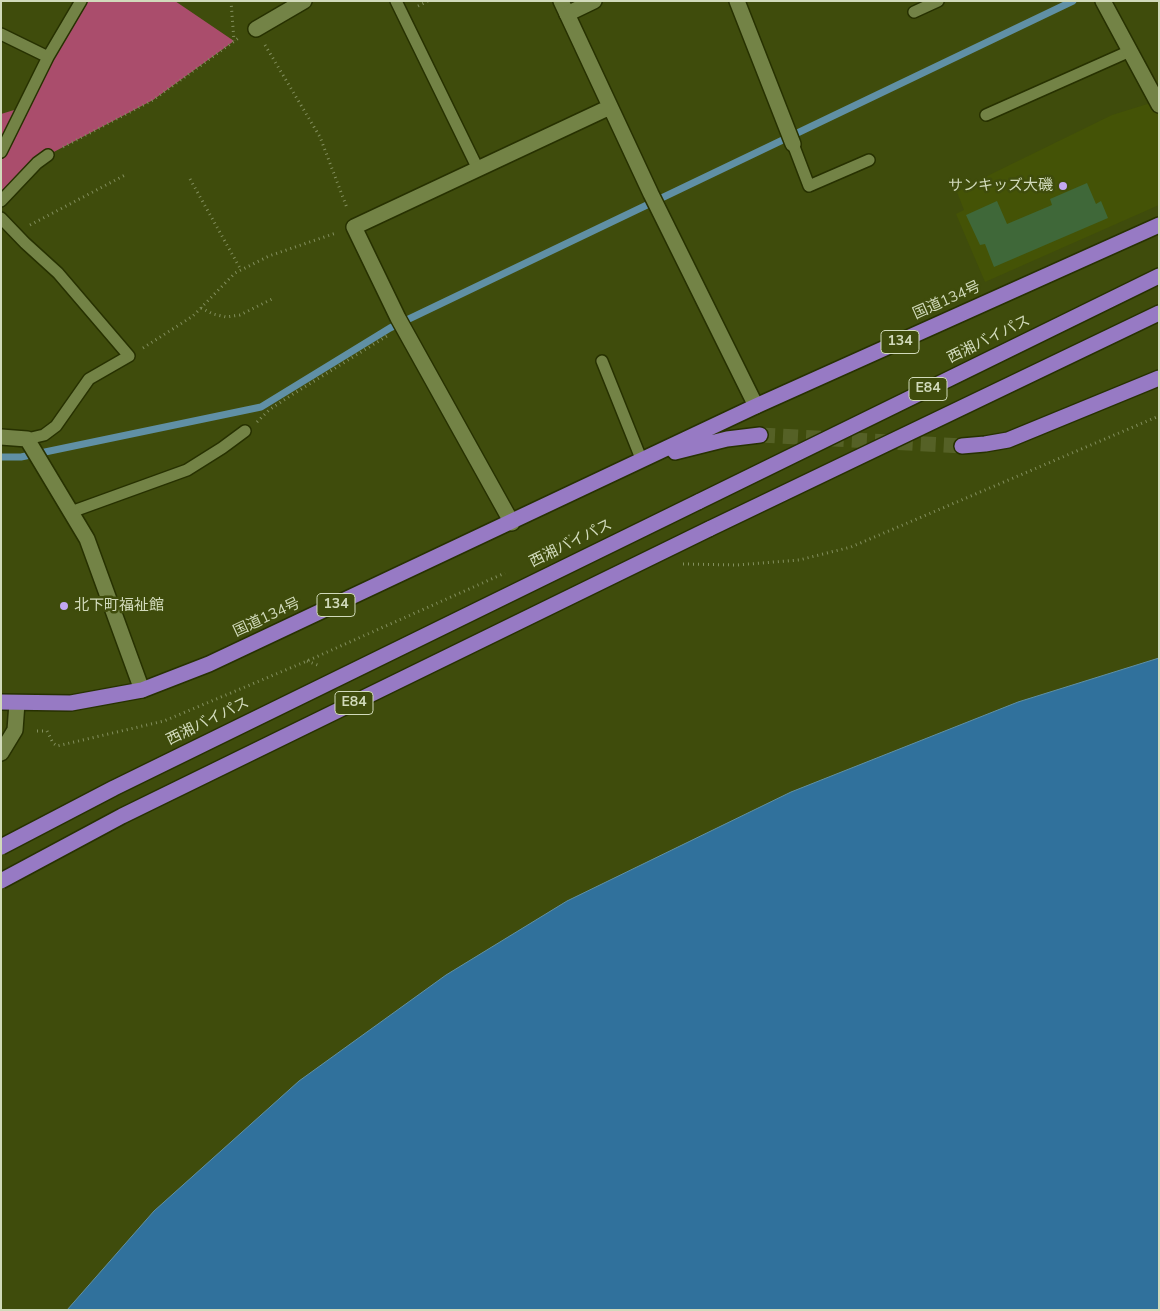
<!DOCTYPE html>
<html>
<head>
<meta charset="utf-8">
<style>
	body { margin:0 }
	#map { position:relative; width:1160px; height:1311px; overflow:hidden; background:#3f4c0c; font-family:"Nunito Sans",sans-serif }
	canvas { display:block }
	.frame { position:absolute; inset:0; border:2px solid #d1dabb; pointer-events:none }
</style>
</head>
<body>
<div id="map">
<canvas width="1160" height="1311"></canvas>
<div class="frame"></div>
</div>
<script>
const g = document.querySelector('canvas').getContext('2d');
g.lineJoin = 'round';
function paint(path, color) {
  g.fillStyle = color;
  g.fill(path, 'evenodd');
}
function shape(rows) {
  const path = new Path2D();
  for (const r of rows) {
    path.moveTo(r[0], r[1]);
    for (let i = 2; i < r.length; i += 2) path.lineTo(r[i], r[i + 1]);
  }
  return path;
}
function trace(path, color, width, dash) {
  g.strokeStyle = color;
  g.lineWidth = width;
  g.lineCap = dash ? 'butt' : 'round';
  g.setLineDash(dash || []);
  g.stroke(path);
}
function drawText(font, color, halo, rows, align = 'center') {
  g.font = font + ' "Nunito Sans","Noto Sans JP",sans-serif';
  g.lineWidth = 5;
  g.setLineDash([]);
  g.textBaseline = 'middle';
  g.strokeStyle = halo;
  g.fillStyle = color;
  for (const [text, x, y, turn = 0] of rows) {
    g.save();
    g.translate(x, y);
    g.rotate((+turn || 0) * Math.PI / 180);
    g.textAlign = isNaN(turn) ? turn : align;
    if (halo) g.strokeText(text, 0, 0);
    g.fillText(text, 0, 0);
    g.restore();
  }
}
paint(shape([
	[1157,101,1159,105,1159,205,985,282,956,214,964,210,957,192,977,181,1112,115]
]), '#445306');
paint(shape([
	[81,1,175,1,234,41,153,100,48,155,1,201,1,114,24,107]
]), '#aa4d6c');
const water = shape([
	[1159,658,1159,1310,67,1310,154,1211,299,1081,446,975,567,901,791,792,1018,702,1159,658]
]);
paint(water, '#30719c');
trace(water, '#6090a5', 1);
trace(shape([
	[1,457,21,457,261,407,390,328,1073,1]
]), '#6090a5', 7);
paint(shape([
	[1087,183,1096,204,1101,201,1108,218,994,267,985,244,980,245,966,215,997,201,1007,224,1052,205,1050,199]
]), '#3f6839');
trace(shape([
	[760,435,962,446]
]), '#556126', 15, [15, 8]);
const lane = shape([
	[396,1,478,169],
	[914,12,938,1],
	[1,34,48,57],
	[986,115,1130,51],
	[793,144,809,186,869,160],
	[1,152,48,57,81,1],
	[1,201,37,163,48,155],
	[1,218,25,243,58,273,129,356,89,379,56,426,44,435,27,439],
	[602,361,642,461],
	[71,512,187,470,222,448,245,431]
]);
const street = shape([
	[561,1,651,194,756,406],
	[737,1,793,144],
	[1103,1,1159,105],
	[256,29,304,1],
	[1,437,27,439,87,539,142,690],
	[512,523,398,318,354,227,610,107]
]);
const secondary = shape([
	[567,14,594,1],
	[1,753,15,730,17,703]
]);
const highway = shape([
	[962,446,985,444,1008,440,1159,378],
	[675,452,727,439,760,435],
	[698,502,1159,276],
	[709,529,1159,313],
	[1,702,71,703,142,690,209,664,756,406,1159,225]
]);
trace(lane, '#273101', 14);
trace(street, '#273101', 18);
trace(secondary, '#273101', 18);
trace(highway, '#273101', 18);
trace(shape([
	[231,1,234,41],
	[418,6,428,1],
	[265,45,320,137,347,208],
	[63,147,153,100,240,37],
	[190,179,241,270],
	[30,225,127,174],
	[201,308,213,314,226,317,240,315,272,299],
	[143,348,193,316,235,273,269,256,336,233],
	[257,422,269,410,290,396,387,336],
	[544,554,569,536,574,542],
	[683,564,737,565,799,560,851,547,1159,416],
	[307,661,320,666],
	[37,731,47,731,53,743,57,746,164,721,307,661,505,573]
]), '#838f5e', 3, [1, 4]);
trace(lane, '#738346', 11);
trace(street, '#738346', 15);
trace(secondary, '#738346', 15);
trace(highway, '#977ac4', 15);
const highwayBridge = shape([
	[1,847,114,788,698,502],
	[1,881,122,816,709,529]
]);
trace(highwayBridge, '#273101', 18, []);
trace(highwayBridge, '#977ac4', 15);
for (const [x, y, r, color] of [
	[1063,186,5,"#c3a7f2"],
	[64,606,5,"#c3a7f2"]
]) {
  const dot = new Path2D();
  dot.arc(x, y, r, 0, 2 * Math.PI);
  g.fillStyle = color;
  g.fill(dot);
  trace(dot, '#3f4c0c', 2);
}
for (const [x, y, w] of [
	[900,342,38],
	[928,389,38],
	[336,605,38],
	[354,703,38]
]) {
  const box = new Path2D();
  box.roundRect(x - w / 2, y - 11.5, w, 23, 4);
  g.fillStyle = '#3f4c0c';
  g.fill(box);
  trace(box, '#d1dabb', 1);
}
drawText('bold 14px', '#d1dabb', null, [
	["134",900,342],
	["E84",928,389],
	["134",336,605],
	["E84",354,703]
]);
drawText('15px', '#d1dabb', '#3f4c0c', [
	["サンキッズ大磯",1053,186],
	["北下町福祉館",74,606,"left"]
], 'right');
drawText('15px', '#d1dabb', '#3f4c0c', [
	["国道134号",947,301,-24],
	["西湘バイパス",989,340,-26],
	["西湘バイパス",571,544,-26],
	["国道134号",267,618,-25],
	["西湘バイパス",208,722,-26]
]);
</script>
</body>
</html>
